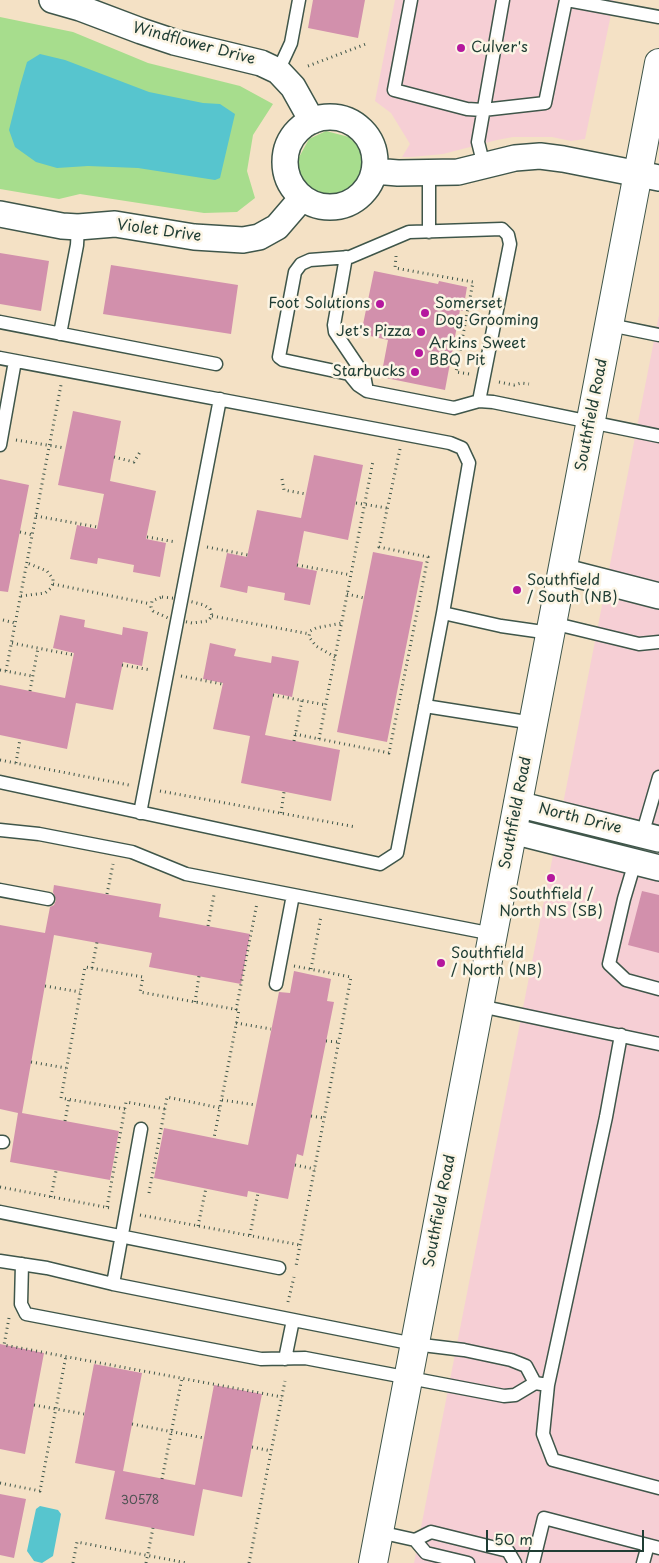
<!DOCTYPE html>
<html>
<head>
<meta charset="utf-8">
<style>
	body { margin:0 }
	#map { position:relative; width:659px; height:1563px; overflow:hidden; background:#f4e1c5; font-family:"Playpen Sans",sans-serif }
	canvas { display:block }
	.scale { position:absolute; left:486px; top:1530px; width:158px; height:22px; box-sizing:border-box; border:2px solid #1f3d34; border-top:0; padding-left:6px; font-size:15px; line-height:18px; white-space:nowrap; color:#1f3d34; -webkit-text-stroke:4px #fcf5e5; paint-order:stroke }
</style>
</head>
<body>
<div id="map">
<canvas width="659" height="1563"></canvas>
<div class="scale">50 m</div>
</div>
<script>
const g = document.querySelector('canvas').getContext('2d');
g.lineJoin = 'round';
function paint(path, color) {
  g.fillStyle = color;
  g.fill(path, 'evenodd');
}
function shape(rows) {
  const path = new Path2D();
  for (const r of rows) {
    if (r.length === 3) {
      path.moveTo(r[0] + r[2], r[1]);
      path.arc(r[0], r[1], r[2], 0, 2 * Math.PI);
      continue;
    }
    path.moveTo(r[0], r[1]);
    for (let i = 2; i < r.length; i += 2) path.lineTo(r[i], r[i + 1]);
  }
  return path;
}
function trace(path, color, width, dash) {
  g.strokeStyle = color;
  g.lineWidth = width;
  g.lineCap = dash ? 'butt' : 'round';
  g.setLineDash(dash || []);
  g.stroke(path);
}
function drawText(font, color, halo, rows, align = 'center') {
  g.font = font + ' "Playpen Sans",sans-serif';
  g.lineWidth = 5;
  g.setLineDash([]);
  g.textBaseline = 'middle';
  g.strokeStyle = halo;
  g.fillStyle = color;
  for (const [text, x, y, turn = 0] of rows) {
    g.save();
    g.translate(x, y);
    g.rotate((+turn || 0) * Math.PI / 180);
    g.textAlign = isNaN(turn) ? turn : align;
    if (halo) g.strokeText(text, 0, 0);
    g.fillText(text, 0, 0);
    g.restore();
  }
}
paint(shape([
	[395,0,614,0,585,139,571,141,552,137,513,137,497,140,443,154,412,157,402,157,410,144,391,113,375,101],
	[659,315,659,1563,414,1563]
]), '#f6cfd5');
paint(shape([
	[0,17,73,32,148,63,240,86,273,104,253,135,247,171,255,198,237,212,204,213,80,194,59,199,0,189],
	[326,131,349,137,361,149,365,168,360,184,338,198,321,198,309,192,300,179,298,159,309,139]
]), '#a7dd8d');
paint(shape([
	[40,54,65,60,149,92,203,103,220,104,235,114,220,178,215,180,138,168,88,166,57,168,36,162,15,147,9,130,20,86,27,62],
	[40,1506,58,1510,61,1514,53,1556,42,1563,34,1561,27,1551,36,1509]
]), '#57c5ce');
paint(shape([
	[313,0,365,0,358,38,308,28],
	[0,253,49,261,41,311,0,304],
	[111,265,238,285,231,334,103,314],
	[374,271,438,284,439,281,467,287,463,311,460,310,445,390,381,377,388,340,361,334],
	[73,411,121,421,110,481,156,491,146,539,166,543,160,577,133,572,134,565,98,558,97,564,70,559,77,525,97,529,104,494,58,485],
	[314,455,363,465,348,540,304,531,297,567,317,571,310,605,284,600,285,593,248,586,247,593,220,587,227,553,247,557,257,510,301,518],
	[0,479,29,485,8,592,0,591],
	[373,552,423,562,387,742,337,732],
	[60,615,85,620,84,627,122,635,123,627,148,632,142,666,123,662,113,710,76,703,67,749,0,735,0,685,65,698,74,653,53,648],
	[210,643,236,649,234,656,271,663,272,656,299,661,292,697,274,693,265,735,340,750,331,801,241,783,250,736,213,729,223,683,203,679],
	[54,885,161,904,159,917,250,934,241,984,149,967,152,953,54,935,22,1113,119,1131,110,1180,10,1162,18,1113,0,1109,0,925,45,933,50,907,54,905,56,900,53,892],
	[642,891,659,895,659,953,628,945],
	[294,971,331,979,327,1001,334,1002,303,1156,297,1154,288,1199,248,1191,247,1197,154,1178,164,1128,248,1145,279,992,290,993],
	[0,1344,44,1353,25,1454,0,1449],
	[94,1364,142,1373,123,1471,195,1485,214,1385,262,1394,242,1497,203,1489,194,1536,105,1519,115,1471,75,1463],
	[0,1494,26,1499,14,1558,0,1555]
]), '#d290ac');
const service = shape([
	[411,0,394,90,467,109,483,110,545,103,566,0],
	[567,0,659,17],
	[278,71,291,43,299,0],
	[484,166,478,142,503,0],
	[429,232,429,173],
	[346,257,334,325,335,332,364,375,367,391],
	[0,322,216,364],
	[610,325,659,335],
	[60,334,77,245,78,227],
	[0,358,450,443,462,448,469,463,443,613,397,853,380,864,0,782],
	[479,401,510,244,508,235,502,229,409,232,350,257,310,260,301,264,295,272,279,357,283,360,349,374,358,385,367,391,454,408,479,401,493,402,659,436],
	[0,445,15,361],
	[443,613,501,626,550,633],
	[552,623,639,644,659,642],
	[425,706,533,723],
	[140,813,220,399],
	[0,830,39,834,132,852,186,874,493,934],
	[642,835,659,777],
	[635,862,624,899,609,964,626,980,659,989],
	[0,890,48,899],
	[276,984,293,895],
	[480,1006,659,1044],
	[0,1142,3,1142],
	[0,1212,279,1268],
	[0,1261,47,1268,113,1284,414,1344,464,1350,511,1360,526,1366,535,1383],
	[22,1264,21,1304,26,1314,261,1359,305,1358,504,1396,515,1395,535,1383,548,1385,543,1434,553,1460,659,1488],
	[113,1284,141,1129],
	[285,1359,293,1320],
	[548,1385,606,1117,621,1035],
	[379,1532,415,1540,426,1553,468,1563],
	[415,1540,431,1532,508,1551,515,1563],
	[533,1563,544,1518,659,1548],
	[643,1563,648,1545]
]);
const minor = shape([
	[52,0,80,8,141,31,174,42,261,63,278,71,293,87,312,121],
	[330,162,45],
	[374,171,398,173,458,172,515,158,540,156,563,159,659,178],
	[0,214,62,226,78,227,115,224,194,237,243,240,259,237,277,227,302,198],
	[562,571,659,596],
	[517,804,659,839],
	[512,831,659,868]
]);
const secondary = shape([
	[373,1563,659,63]
]);
trace(service, '#3f564a', 15);
trace(minor, '#3f564a', 28);
trace(secondary, '#3f564a', 30);
trace(shape([
	[308,66,366,44],
	[396,256,395,268,473,282,456,372,469,374],
	[499,382,514,385,521,383,529,384],
	[16,440,65,448],
	[114,457,134,462,140,452],
	[282,479,284,490,306,494],
	[356,503,387,508],
	[36,516,97,527],
	[20,532,33,535],
	[147,537,176,542],
	[207,547,248,555],
	[297,565,351,575],
	[53,584,151,604],
	[347,594,364,598],
	[21,596,45,593,51,588,53,584,53,579,47,571,27,563],
	[162,597,181,599,204,605,210,609,212,616,208,621,192,623,168,618,153,611,151,607,152,601,162,597],
	[212,616,310,634],
	[3,620,15,623],
	[12,643,73,655],
	[335,657,316,646,309,637,310,631,316,628,342,623],
	[122,665,151,670],
	[0,670,32,676],
	[6,671,61,385],
	[181,676,222,684],
	[30,691,38,648],
	[273,695,326,705],
	[295,734,389,753,428,557,379,547,400,449],
	[319,739,373,461],
	[294,741,302,700],
	[0,760,129,785],
	[16,763,20,739],
	[160,791,356,827],
	[281,813,284,792],
	[107,894,113,864],
	[208,926,214,895],
	[294,966,351,977,296,1266],
	[92,968,97,942],
	[311,969,321,916],
	[45,986,80,992],
	[195,1002,199,976],
	[236,1010,257,903],
	[236,1023,271,1029],
	[326,1041,339,1042],
	[31,1062,66,1068],
	[222,1100,256,1105],
	[125,1109,61,1098,85,967,143,977,140,992,239,1010,214,1138],
	[311,1116,324,1118],
	[65,1121,69,1099],
	[295,1165,315,1169],
	[0,1187,110,1208],
	[149,1193,167,1097,220,1108],
	[51,1197,56,1171],
	[107,1207,126,1102,165,1109],
	[140,1215,300,1245],
	[198,1226,206,1188],
	[250,1235,258,1193],
	[288,1302,294,1277],
	[9,1318,4,1345,282,1397],
	[34,1405,84,1414],
	[132,1424,204,1438],
	[252,1447,271,1451],
	[162,1479,182,1378],
	[0,1483,40,1491,66,1356],
	[73,1563,77,1542,187,1563],
	[146,1563,153,1528],
	[249,1563,285,1381]
]), '#3f564a', 3, [1, 4]);
trace(service, '#fff', 12);
trace(minor, '#fff', 25);
trace(secondary, '#fff', 28);
for (const [x, y, r, color] of [
	[461,48,5,"#b5179e"],
	[380,304,5,"#b5179e"],
	[425,313,5,"#b5179e"],
	[421,332,5,"#b5179e"],
	[419,353,5,"#b5179e"],
	[415,372,5,"#b5179e"],
	[517,590,5,"#b5179e"],
	[551,878,5,"#b5179e"],
	[441,963,5,"#b5179e"]
]) {
  const dot = new Path2D();
  dot.arc(x, y, r, 0, 2 * Math.PI);
  g.fillStyle = color;
  g.fill(dot);
  trace(dot, '#fcf5e5', 2);
}
drawText('12px', '#4c5252', null, [
	["30578",140,1501]
]);
drawText('15px', '#1f3d34', '#fcf5e5', [
	["Windflower Drive",194,44,15],
	["Violet Drive",159,231,8],
	["Southfield Road",592,415,-79],
	["Southfield Road",516,813,-79],
	["North Drive",580,819,14],
	["Southfield Road",440,1211,-79]
]);
drawText('15px', '#1f3d34', '#fcf5e5', [
	["Culver's",471,48],
	["Foot Solutions",370,304,"right"],
	["Somerset",435,304],
	["Dog Grooming",435,321],
	["Jet's Pizza",411,332,"right"],
	["Arkins Sweet",429,344],
	["BBQ Pit",429,361],
	["Starbucks",405,372,"right"],
	["Southfield",527,581],
	["/ South (NB)",527,598],
	["Southfield /",551,895,"center"],
	["North NS (SB)",551,912,"center"],
	["Southfield",451,954],
	["/ North (NB)",451,971]
], 'left');
</script>
</body>
</html>
